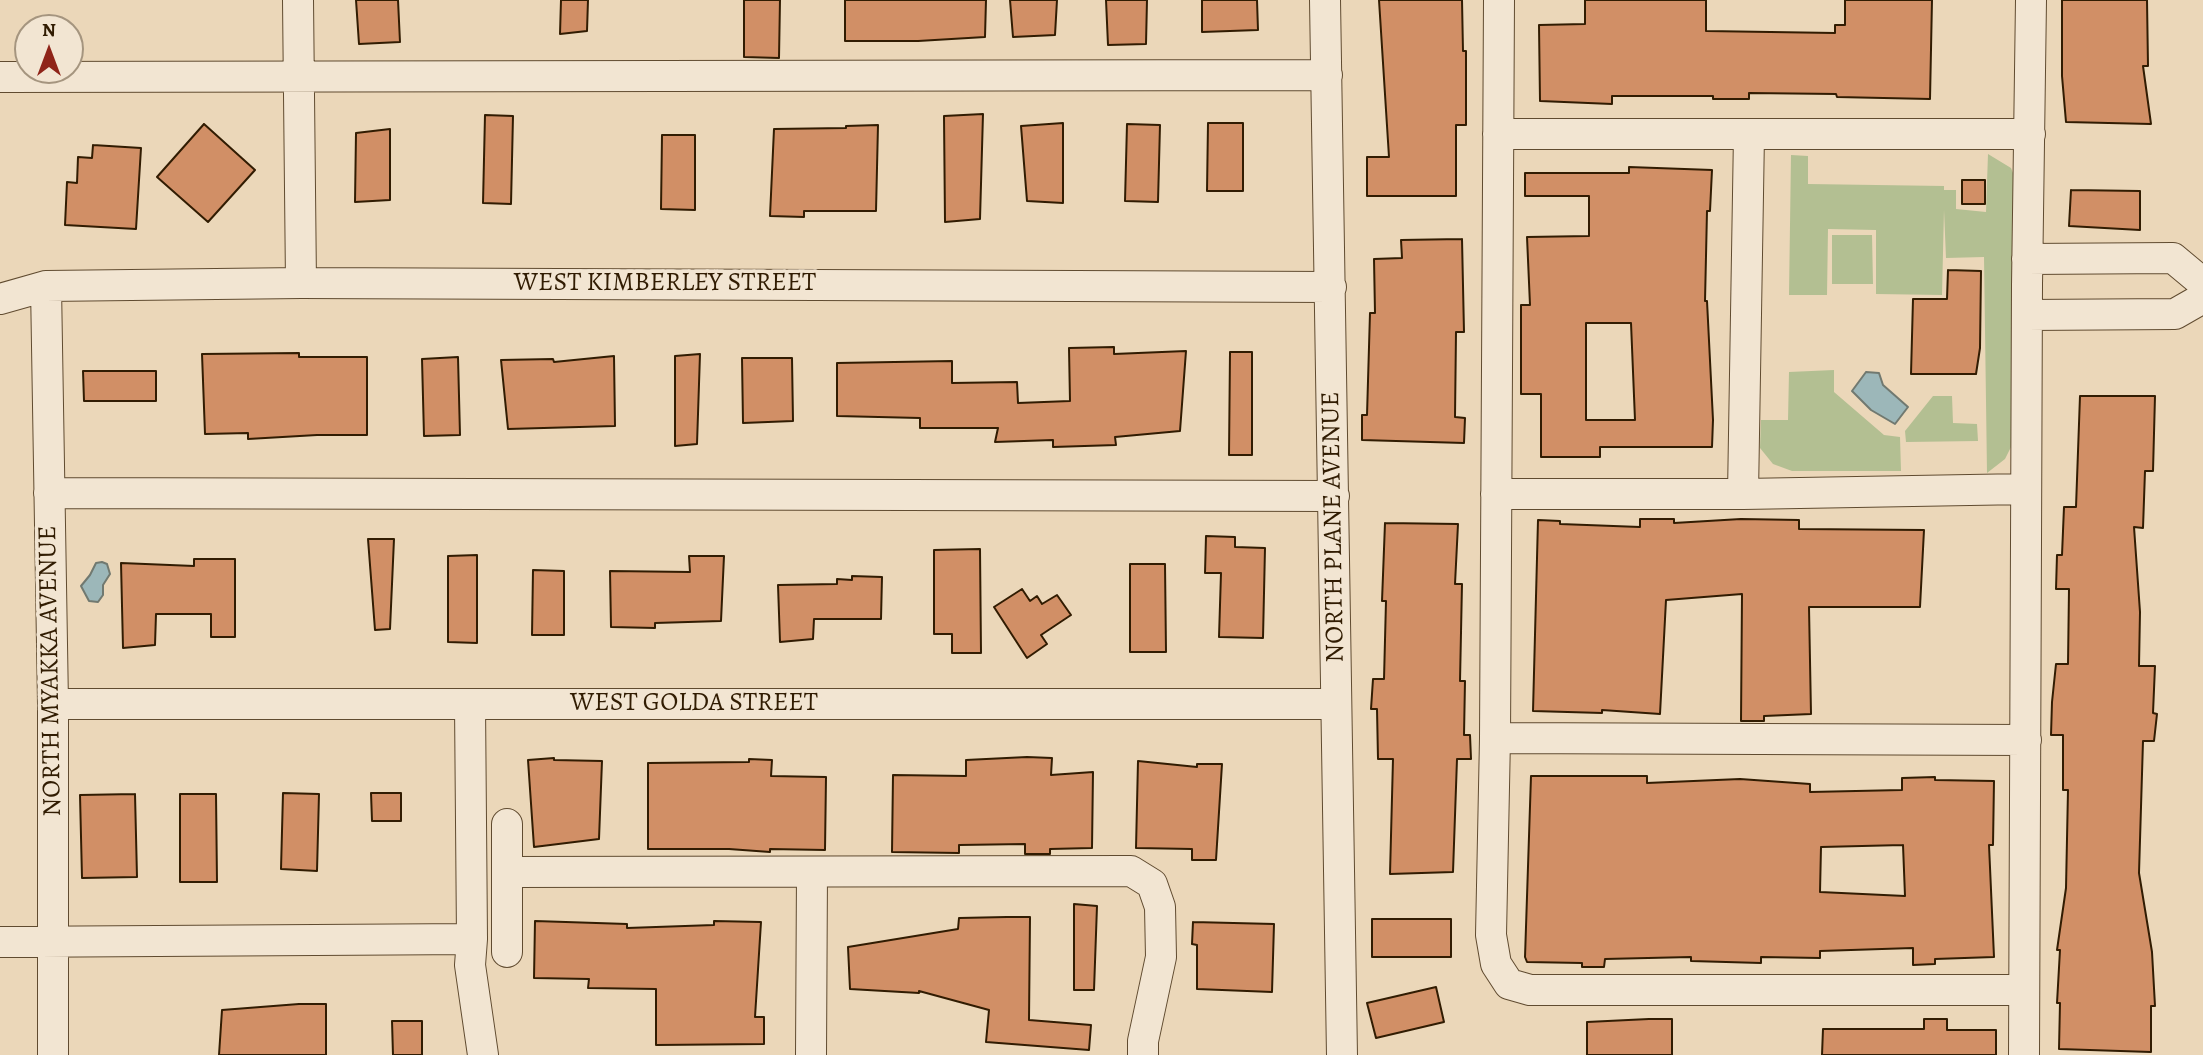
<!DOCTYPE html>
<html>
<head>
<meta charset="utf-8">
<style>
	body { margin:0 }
	#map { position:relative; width:2203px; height:1055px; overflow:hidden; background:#ebd7b9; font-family:Alegreya,serif }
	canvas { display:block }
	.north { position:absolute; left:14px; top:14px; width:70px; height:70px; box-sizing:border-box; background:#f2e5d2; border:2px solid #a5957f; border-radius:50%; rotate:0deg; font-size:19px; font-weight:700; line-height:28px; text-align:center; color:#311c02 }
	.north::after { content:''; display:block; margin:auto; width:24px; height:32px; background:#8f2418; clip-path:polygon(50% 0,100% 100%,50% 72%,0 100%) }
</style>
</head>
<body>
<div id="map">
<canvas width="2203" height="1055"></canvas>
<div class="north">N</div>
</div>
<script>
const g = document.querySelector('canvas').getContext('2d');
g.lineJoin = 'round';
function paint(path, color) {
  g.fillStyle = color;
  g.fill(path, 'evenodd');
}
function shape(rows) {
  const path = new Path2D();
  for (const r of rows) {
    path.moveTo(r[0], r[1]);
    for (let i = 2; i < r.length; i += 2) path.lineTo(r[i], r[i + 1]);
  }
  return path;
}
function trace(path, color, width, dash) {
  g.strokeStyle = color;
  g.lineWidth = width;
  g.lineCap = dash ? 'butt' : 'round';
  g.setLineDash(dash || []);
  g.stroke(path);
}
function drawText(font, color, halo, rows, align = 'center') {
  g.font = font + ' Alegreya,serif';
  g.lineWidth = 7;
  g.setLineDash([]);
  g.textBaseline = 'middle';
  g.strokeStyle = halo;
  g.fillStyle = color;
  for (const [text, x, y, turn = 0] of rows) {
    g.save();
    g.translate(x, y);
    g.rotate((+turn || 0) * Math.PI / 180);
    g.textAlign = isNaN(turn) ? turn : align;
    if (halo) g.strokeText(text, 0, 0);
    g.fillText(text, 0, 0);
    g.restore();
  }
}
paint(shape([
	[1988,154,2011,168,2015,178,2013,443,2005,459,1987,473,1984,257,1946,258,1944,210,1942,295,1876,294,1876,230,1828,229,1827,295,1789,295,1791,155,1808,156,1808,184,1944,186,1944,190,1956,190,1956,209,1986,212],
	[1832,235,1872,235,1873,284,1832,284],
	[1834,370,1834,392,1884,435,1900,437,1901,471,1792,471,1773,464,1760,448,1761,420,1788,420,1789,372],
	[1933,396,1952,396,1953,423,1977,424,1978,441,1906,442,1905,431]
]), '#b3bf92');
const water = shape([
	[1866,372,1879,373,1883,385,1908,407,1895,424,1871,410,1852,391,1866,372],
	[102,562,107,564,110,574,103,585,103,595,98,602,89,601,81,586,90,575,96,563,102,562]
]);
paint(water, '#9cb7b9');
trace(water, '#717970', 2);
const building = shape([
	[356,0,398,0,400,42,359,44,356,0],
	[561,0,588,0,587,31,560,34,561,0],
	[744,0,780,0,779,58,744,57,744,0],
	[845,0,986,0,985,37,918,41,845,41,845,0],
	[1010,0,1057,0,1055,35,1013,37,1010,0],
	[1106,0,1147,0,1146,44,1108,45,1106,0],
	[1202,0,1257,0,1258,30,1202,32,1202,0],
	[1379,0,1462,0,1463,51,1466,51,1466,125,1456,125,1456,196,1367,196,1367,157,1389,157,1379,0],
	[1585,0,1706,0,1706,31,1835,33,1835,25,1845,25,1845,0,1932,0,1930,99,1837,97,1836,94,1749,93,1749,99,1713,99,1713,96,1612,96,1612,104,1540,101,1539,25,1585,24,1585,0],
	[2062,0,2147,0,2148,66,2143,66,2151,124,2066,122,2062,76,2062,0],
	[983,114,980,219,945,222,944,116,983,114],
	[485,115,513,116,511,204,483,203,485,115],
	[1063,123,1063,203,1027,201,1021,126,1063,123],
	[1208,123,1243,123,1243,191,1207,191,1208,123],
	[204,124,255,170,208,222,157,177,204,124],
	[1127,124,1160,125,1158,202,1125,201,1127,124],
	[878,125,876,211,804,211,804,217,770,216,774,129,846,128,846,126,878,125],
	[390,129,390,200,355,202,356,133,390,129],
	[662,135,695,135,695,210,661,209,662,135],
	[93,145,141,148,136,229,65,225,67,182,77,183,78,157,92,158,93,145],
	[1629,167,1712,170,1710,211,1707,211,1705,301,1707,301,1713,420,1712,447,1600,447,1600,457,1541,457,1541,394,1521,394,1521,305,1530,305,1527,237,1589,236,1589,196,1525,196,1525,173,1629,173,1629,167],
	[1586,323,1631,323,1635,420,1586,420,1586,323],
	[1962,180,1985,180,1985,204,1962,204,1962,180],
	[2071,190,2140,191,2140,230,2069,226,2071,190],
	[1462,239,1464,332,1456,332,1455,417,1465,418,1464,443,1362,440,1362,415,1367,415,1370,313,1375,313,1374,259,1402,258,1401,240,1462,239],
	[1948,270,1981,271,1980,348,1976,374,1911,374,1913,299,1947,299,1948,270],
	[1114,347,1114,354,1186,351,1180,431,1115,437,1116,445,1053,447,1053,440,995,442,998,428,920,428,920,418,837,416,837,363,952,361,952,383,1017,382,1018,403,1070,401,1069,348,1114,347],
	[1230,352,1252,352,1252,455,1229,455,1230,352],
	[299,353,299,357,367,357,367,435,317,435,248,439,248,433,205,434,202,354,299,353],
	[700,354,697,444,675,446,675,356,700,354],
	[614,356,615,426,508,429,501,360,553,359,554,362,614,356],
	[458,357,460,435,424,436,422,359,458,357],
	[742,358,792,358,793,421,743,423,742,358],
	[83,371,156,371,156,401,84,401,83,371],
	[2080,396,2155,396,2153,471,2145,471,2143,528,2134,527,2140,612,2139,666,2155,666,2153,713,2157,714,2154,741,2143,741,2139,873,2152,952,2155,1006,2151,1006,2151,1052,2059,1049,2060,1003,2057,1003,2060,950,2057,950,2066,888,2068,790,2063,790,2063,735,2051,735,2052,702,2056,664,2068,664,2069,589,2056,589,2057,555,2062,555,2064,507,2076,507,2080,396],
	[1640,519,1674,519,1674,523,1741,519,1799,520,1799,529,1924,530,1920,607,1809,607,1811,714,1764,716,1764,721,1741,721,1742,594,1666,600,1660,714,1602,710,1602,713,1533,711,1538,520,1560,521,1560,524,1640,527,1640,519],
	[1385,523,1458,524,1455,584,1462,584,1460,681,1465,681,1464,735,1470,735,1471,759,1457,759,1453,872,1390,874,1393,759,1378,759,1377,709,1371,709,1373,679,1384,679,1386,601,1382,601,1385,523],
	[1206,536,1235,537,1235,547,1265,548,1263,638,1219,637,1221,573,1205,573,1206,536],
	[368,539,394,539,390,629,375,630,368,539],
	[980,549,981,653,952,653,952,634,934,634,934,550,980,549],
	[477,555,477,643,448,642,448,556,477,555],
	[689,556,724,556,721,621,655,623,655,628,611,627,610,571,690,572,689,556],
	[194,559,235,559,235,637,211,637,211,614,156,614,155,645,123,648,121,563,194,566,194,559],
	[1130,564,1165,564,1166,652,1130,652,1130,564],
	[533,570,564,571,564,635,532,635,533,570],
	[852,576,882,577,881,619,814,619,813,639,780,642,778,585,837,584,837,579,852,580,852,576],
	[1022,589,1030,601,1037,596,1042,604,1057,595,1071,615,1041,635,1047,644,1027,658,994,607,1022,589],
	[1027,757,1052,758,1051,775,1093,772,1092,848,1050,849,1050,854,1025,854,1025,844,959,845,959,853,892,852,893,775,966,776,966,760,1027,757],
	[554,758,554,760,602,761,599,839,534,847,528,760,554,758],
	[749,759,772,760,771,776,826,777,825,850,770,849,770,852,729,849,648,849,648,763,749,762,749,759],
	[1138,761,1197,767,1197,764,1222,764,1216,860,1192,860,1192,849,1136,848,1138,761],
	[1531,776,1647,776,1647,783,1740,779,1810,784,1810,792,1902,790,1902,778,1935,777,1935,780,1994,781,1993,845,1989,845,1994,957,1935,959,1935,964,1913,965,1913,948,1820,951,1820,958,1761,957,1761,963,1691,961,1691,957,1605,959,1604,967,1582,967,1582,963,1527,962,1525,957,1531,776],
	[1903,845,1905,896,1820,892,1821,847,1903,845],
	[283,793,319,794,317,871,281,869,283,793],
	[371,793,401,793,401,821,372,821,371,793],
	[135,794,137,877,82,878,80,795,135,794],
	[180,794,216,794,217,882,180,882,180,794],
	[1074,904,1097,906,1094,990,1074,990,1074,904],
	[1007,917,1030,917,1029,1020,1091,1025,1089,1050,986,1042,989,1010,919,991,919,993,850,989,848,947,958,929,959,918,1007,917],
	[1372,919,1451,919,1451,957,1372,957,1372,919],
	[535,921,627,924,627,928,714,925,714,921,761,922,755,1017,764,1017,764,1044,656,1045,656,989,588,988,589,979,534,978,535,921],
	[1193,922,1274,924,1272,992,1197,989,1197,945,1192,944,1193,922],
	[1436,987,1444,1022,1376,1038,1367,1003,1436,987],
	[299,1004,326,1004,326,1055,219,1055,222,1010,299,1004],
	[1649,1019,1672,1019,1672,1055,1587,1055,1587,1022,1649,1019],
	[1924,1019,1947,1019,1947,1030,1996,1030,1996,1055,1822,1055,1823,1029,1924,1029,1924,1019],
	[392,1021,422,1021,422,1055,393,1055,392,1021]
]);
paint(building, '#d18f66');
trace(building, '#311c02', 2);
const minor = shape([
	[298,0,301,283],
	[1325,0,1342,1055],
	[1499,0,1495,738,1491,935,1496,964,1509,984,1530,990,2024,990],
	[0,77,1327,75],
	[1498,134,2030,134],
	[2027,259,2173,258,2203,283],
	[46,286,53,704,53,1055],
	[0,299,46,286,301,283,1331,287],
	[2027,315,2175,314,2203,298],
	[49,493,1334,496],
	[1496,494,1743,494,2026,489],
	[1743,494,1749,134],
	[53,704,1336,704],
	[470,704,472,939],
	[1495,738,2026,740],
	[507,824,507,952],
	[507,872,1131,871,1152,884,1160,907,1161,957,1143,1041,1143,1055],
	[0,942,472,939,470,965,483,1055],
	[811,1055,812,872],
	[2024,1055,2027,285,2031,0]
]);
trace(minor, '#604b30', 32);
trace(minor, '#f2e5d2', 30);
drawText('26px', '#311c02', '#f2e5d2', [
	["WEST KIMBERLEY STREET",665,284],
	["NORTH PLANE AVENUE",1334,527,-91],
	["NORTH MYAKKA AVENUE",51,671,-91],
	["WEST GOLDA STREET",694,704]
]);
</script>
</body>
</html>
